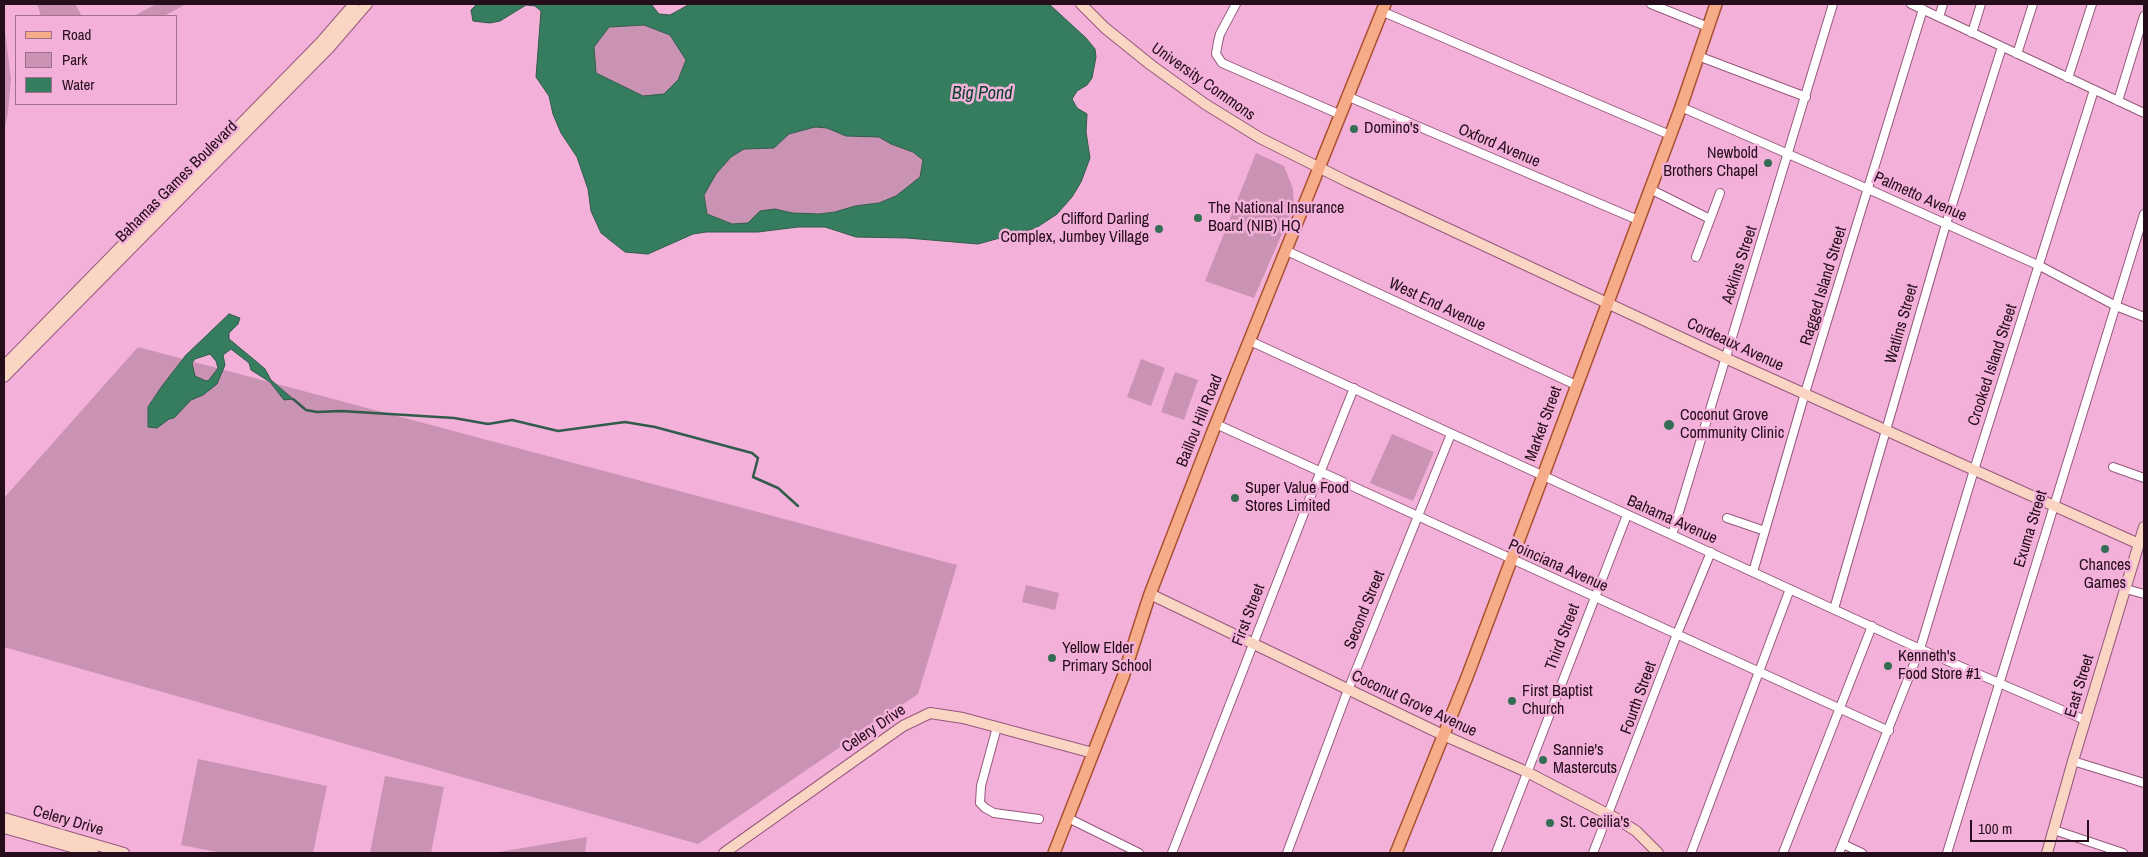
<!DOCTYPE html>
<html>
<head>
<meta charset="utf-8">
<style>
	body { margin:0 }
	#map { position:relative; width:2148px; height:857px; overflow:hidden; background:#f3b0d8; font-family:"Archivo Narrow",sans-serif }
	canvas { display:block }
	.frame { position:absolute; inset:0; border:5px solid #250d1c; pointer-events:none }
	.legend { position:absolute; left:15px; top:15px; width:162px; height:90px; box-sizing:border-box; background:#f3b0d8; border:1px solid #a16f8d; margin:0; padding:6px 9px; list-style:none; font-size:15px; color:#250d1c }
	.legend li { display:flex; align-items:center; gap:10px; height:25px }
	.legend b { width:25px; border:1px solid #a16f8d }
	.scale { position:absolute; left:1970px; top:820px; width:119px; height:22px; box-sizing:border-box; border:2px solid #250d1c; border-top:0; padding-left:6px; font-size:15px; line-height:18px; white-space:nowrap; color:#250d1c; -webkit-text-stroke:4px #f3b0d8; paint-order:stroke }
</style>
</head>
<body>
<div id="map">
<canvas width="2148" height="857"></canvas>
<div class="frame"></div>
<ul class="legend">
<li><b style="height:6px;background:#f6ac89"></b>Road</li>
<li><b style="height:14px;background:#ca93b3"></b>Park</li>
<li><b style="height:14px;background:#367d5f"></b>Water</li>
</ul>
<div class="scale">100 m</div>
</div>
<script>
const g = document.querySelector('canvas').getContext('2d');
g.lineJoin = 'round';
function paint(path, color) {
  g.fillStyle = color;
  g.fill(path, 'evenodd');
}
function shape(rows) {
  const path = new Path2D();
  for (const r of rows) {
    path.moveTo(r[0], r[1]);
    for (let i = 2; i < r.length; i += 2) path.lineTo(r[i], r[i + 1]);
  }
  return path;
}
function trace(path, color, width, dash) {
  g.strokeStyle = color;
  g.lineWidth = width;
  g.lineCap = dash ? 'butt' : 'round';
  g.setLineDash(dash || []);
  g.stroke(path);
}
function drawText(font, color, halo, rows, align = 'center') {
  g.font = font + ' "Archivo Narrow",sans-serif';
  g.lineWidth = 5;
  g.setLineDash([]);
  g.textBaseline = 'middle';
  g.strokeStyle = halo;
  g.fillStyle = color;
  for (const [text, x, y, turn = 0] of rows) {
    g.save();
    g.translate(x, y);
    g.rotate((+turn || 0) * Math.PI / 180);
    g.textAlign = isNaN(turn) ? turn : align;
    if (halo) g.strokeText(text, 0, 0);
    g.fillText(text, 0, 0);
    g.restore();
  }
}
paint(shape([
	[37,4,75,4,82,16,41,16],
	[156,4,186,4,164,16,134,16],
	[4,23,11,79,8,112,4,133],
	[645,25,670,35,686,60,678,80,664,94,643,96,596,73,594,46,609,27],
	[815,127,827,128,846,136,879,137,891,144,913,152,923,160,920,177,896,196,879,203,855,206,835,212,819,214,792,213,775,209,761,211,748,223,731,224,707,214,704,195,716,174,731,157,744,149,774,148,789,134],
	[1256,153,1284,166,1293,189,1294,206,1254,298,1205,281],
	[138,347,957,565,918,694,698,844,4,647,4,498],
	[1141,359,1165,368,1151,406,1127,397],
	[1175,372,1198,380,1184,420,1161,412],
	[1392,434,1434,452,1413,501,1370,483],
	[1026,585,1059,593,1055,610,1022,602],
	[198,759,327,786,313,853,222,853,181,845],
	[385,776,444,787,431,853,370,853],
	[587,837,585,853,499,853,499,852]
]), '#ca93b3');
const water = shape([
	[477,4,651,4,659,14,670,15,690,4,1049,4,1086,38,1095,49,1096,57,1092,78,1087,85,1077,91,1072,99,1077,108,1087,114,1086,132,1090,158,1081,182,1072,197,1057,214,1036,228,978,244,907,238,856,237,825,227,798,227,758,232,706,232,693,234,648,254,625,252,601,233,591,211,588,189,577,157,561,133,553,114,549,96,536,77,541,11,535,6,526,5,500,21,490,23,473,21,471,10,477,4],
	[644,25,670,35,686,60,678,80,664,94,643,96,596,73,594,47,609,27,644,25],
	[815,127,827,128,846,136,879,137,891,144,913,152,923,160,920,177,896,196,879,203,855,206,835,212,819,214,792,213,775,209,760,211,748,223,732,224,707,214,704,195,716,174,731,157,744,149,774,148,789,134,815,127],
	[229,314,240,318,238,324,229,333,229,339,257,362,265,369,271,380,293,399,284,400,270,382,251,370,249,363,231,349,223,355,225,365,217,384,203,395,191,400,174,418,169,419,157,428,148,427,148,407,162,386,186,355,229,314],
	[210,354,216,361,218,368,209,380,206,381,195,376,192,363,195,359,210,354]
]);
paint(water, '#367d5f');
trace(water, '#315b4b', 1);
trace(shape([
	[293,399,306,410,317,412,341,411,454,418,488,424,512,420,558,431,625,422,655,427,752,453,758,458,753,477,778,488,798,506]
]), '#315b4b', 2.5);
const street = shape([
	[1236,4,1220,34,1218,42,1216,54,1222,63,1341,115],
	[1651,4,1708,27],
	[1911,4,2144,113],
	[1381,11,1670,135],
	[1939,17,1943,4],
	[1972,33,1981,4],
	[2017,54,2033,4],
	[1698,56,1806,97],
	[2068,78,2092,4],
	[1349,97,1638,220],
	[2118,101,2144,16],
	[1681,107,1868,189,2040,266,2116,306,2144,317],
	[1650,189,1710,219],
	[1287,251,1576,385],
	[1696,257,1720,193],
	[1250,341,1920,649,2085,720],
	[1216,424,1889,731],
	[2113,467,2144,478],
	[1727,518,1765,531],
	[1672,535,1833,4],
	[1753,572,1805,393,1923,9],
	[2126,589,2144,594],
	[1834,609,1946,224,2002,47],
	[997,727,981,786,980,803,985,808,994,813,1039,819],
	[2073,761,2144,783],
	[1068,818,1139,853],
	[2054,830,2123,853],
	[1843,844,1862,853],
	[1172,853,1306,508,1354,388],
	[1287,853,1348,690,1451,434],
	[1496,853,1627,515],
	[1593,853,1677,634,1711,552],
	[1691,853,1790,589],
	[1783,853,1872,626],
	[1839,853,1920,649,1974,470,2094,90],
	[1947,853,2144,214]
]);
const secondary = shape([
	[1081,4,1105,28,1151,65,1205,104,1260,138,1348,182,1725,358,2139,544],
	[4,366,321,42,354,4],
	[4,377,329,48,367,4],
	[1150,594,1443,735,1527,772,1617,819,1636,831,1658,853],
	[4,818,124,853],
	[4,828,93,853],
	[724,853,903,726,930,713,963,718,1093,753],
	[2047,853,2073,761,2144,527]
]);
const primary = shape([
	[1054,853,1123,677,1150,594,1213,431,1385,4],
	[1396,853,1467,677,1543,476,1681,107,1716,4]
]);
trace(street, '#95587d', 10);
trace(secondary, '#95587d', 12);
trace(primary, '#a95030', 14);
trace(street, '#fff', 8);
trace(secondary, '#fad5c4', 10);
trace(primary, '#f6ac89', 11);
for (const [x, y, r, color] of [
	[1354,129,5,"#356d54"],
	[1768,163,5,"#356d54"],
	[1198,218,5,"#356d54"],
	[1159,229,5,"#356d54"],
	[1669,425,6,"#356d54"],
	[1235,498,5,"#356d54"],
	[2105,549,5,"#356d54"],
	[1052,658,5,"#356d54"],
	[1888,666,5,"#356d54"],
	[1512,701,5,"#356d54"],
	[1543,760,5,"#356d54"],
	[1550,823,5,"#356d54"]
]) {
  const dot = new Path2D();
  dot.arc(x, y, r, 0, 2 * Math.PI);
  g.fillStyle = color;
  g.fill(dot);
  trace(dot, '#f3b0d8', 2);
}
drawText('16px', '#250d1c', '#f3b0d8', [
	["University Commons",1203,82,35],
	["Oxford Avenue",1499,146,23],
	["Bahamas Games Boulevard",177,182,-45],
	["Palmetto Avenue",1920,197,24],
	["Acklins Street",1740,265,-72],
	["Ragged Island Street",1824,286,-73],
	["West End Avenue",1437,305,25],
	["Watlins Street",1902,324,-74],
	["Cordeaux Avenue",1735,345,25],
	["Crooked Island Street",1993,365,-72],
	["Baillou Hill Road",1200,421,-68],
	["Market Street",1544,424,-70],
	["Bahama Avenue",1672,520,24],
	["Exuma Street",2031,529,-73],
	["Poinciana Avenue",1558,566,24],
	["Second Street",1365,610,-68],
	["First Street",1249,615,-69],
	["Third Street",1563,637,-69],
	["East Street",2080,686,-73],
	["Fourth Street",1639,698,-70],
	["Coconut Grove Avenue",1414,704,25],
	["Celery Drive",874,729,-34],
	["Celery Drive",68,821,16]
]);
drawText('16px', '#250d1c', '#f3b0d8', [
	["Domino's",1364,129],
	["Newbold",1758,154,"right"],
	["Brothers Chapel",1758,172,"right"],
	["The National Insurance",1208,209],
	["Board (NIB) HQ",1208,227],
	["Clifford Darling",1149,220,"right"],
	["Complex, Jumbey Village",1149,238,"right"],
	["Coconut Grove",1680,416],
	["Community Clinic",1680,434],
	["Super Value Food",1245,489],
	["Stores Limited",1245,507],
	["Chances",2105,566,"center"],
	["Games",2105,584,"center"],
	["Yellow Elder",1062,649],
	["Primary School",1062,667],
	["Kenneth's",1898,657],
	["Food Store #1",1898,675],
	["First Baptist",1522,692],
	["Church",1522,710],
	["Sannie's",1553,751],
	["Mastercuts",1553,769],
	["St. Cecilia's",1560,823]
], 'left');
drawText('italic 18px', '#06432e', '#f3b0d8', [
	["Big Pond",982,94]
]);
</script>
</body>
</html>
